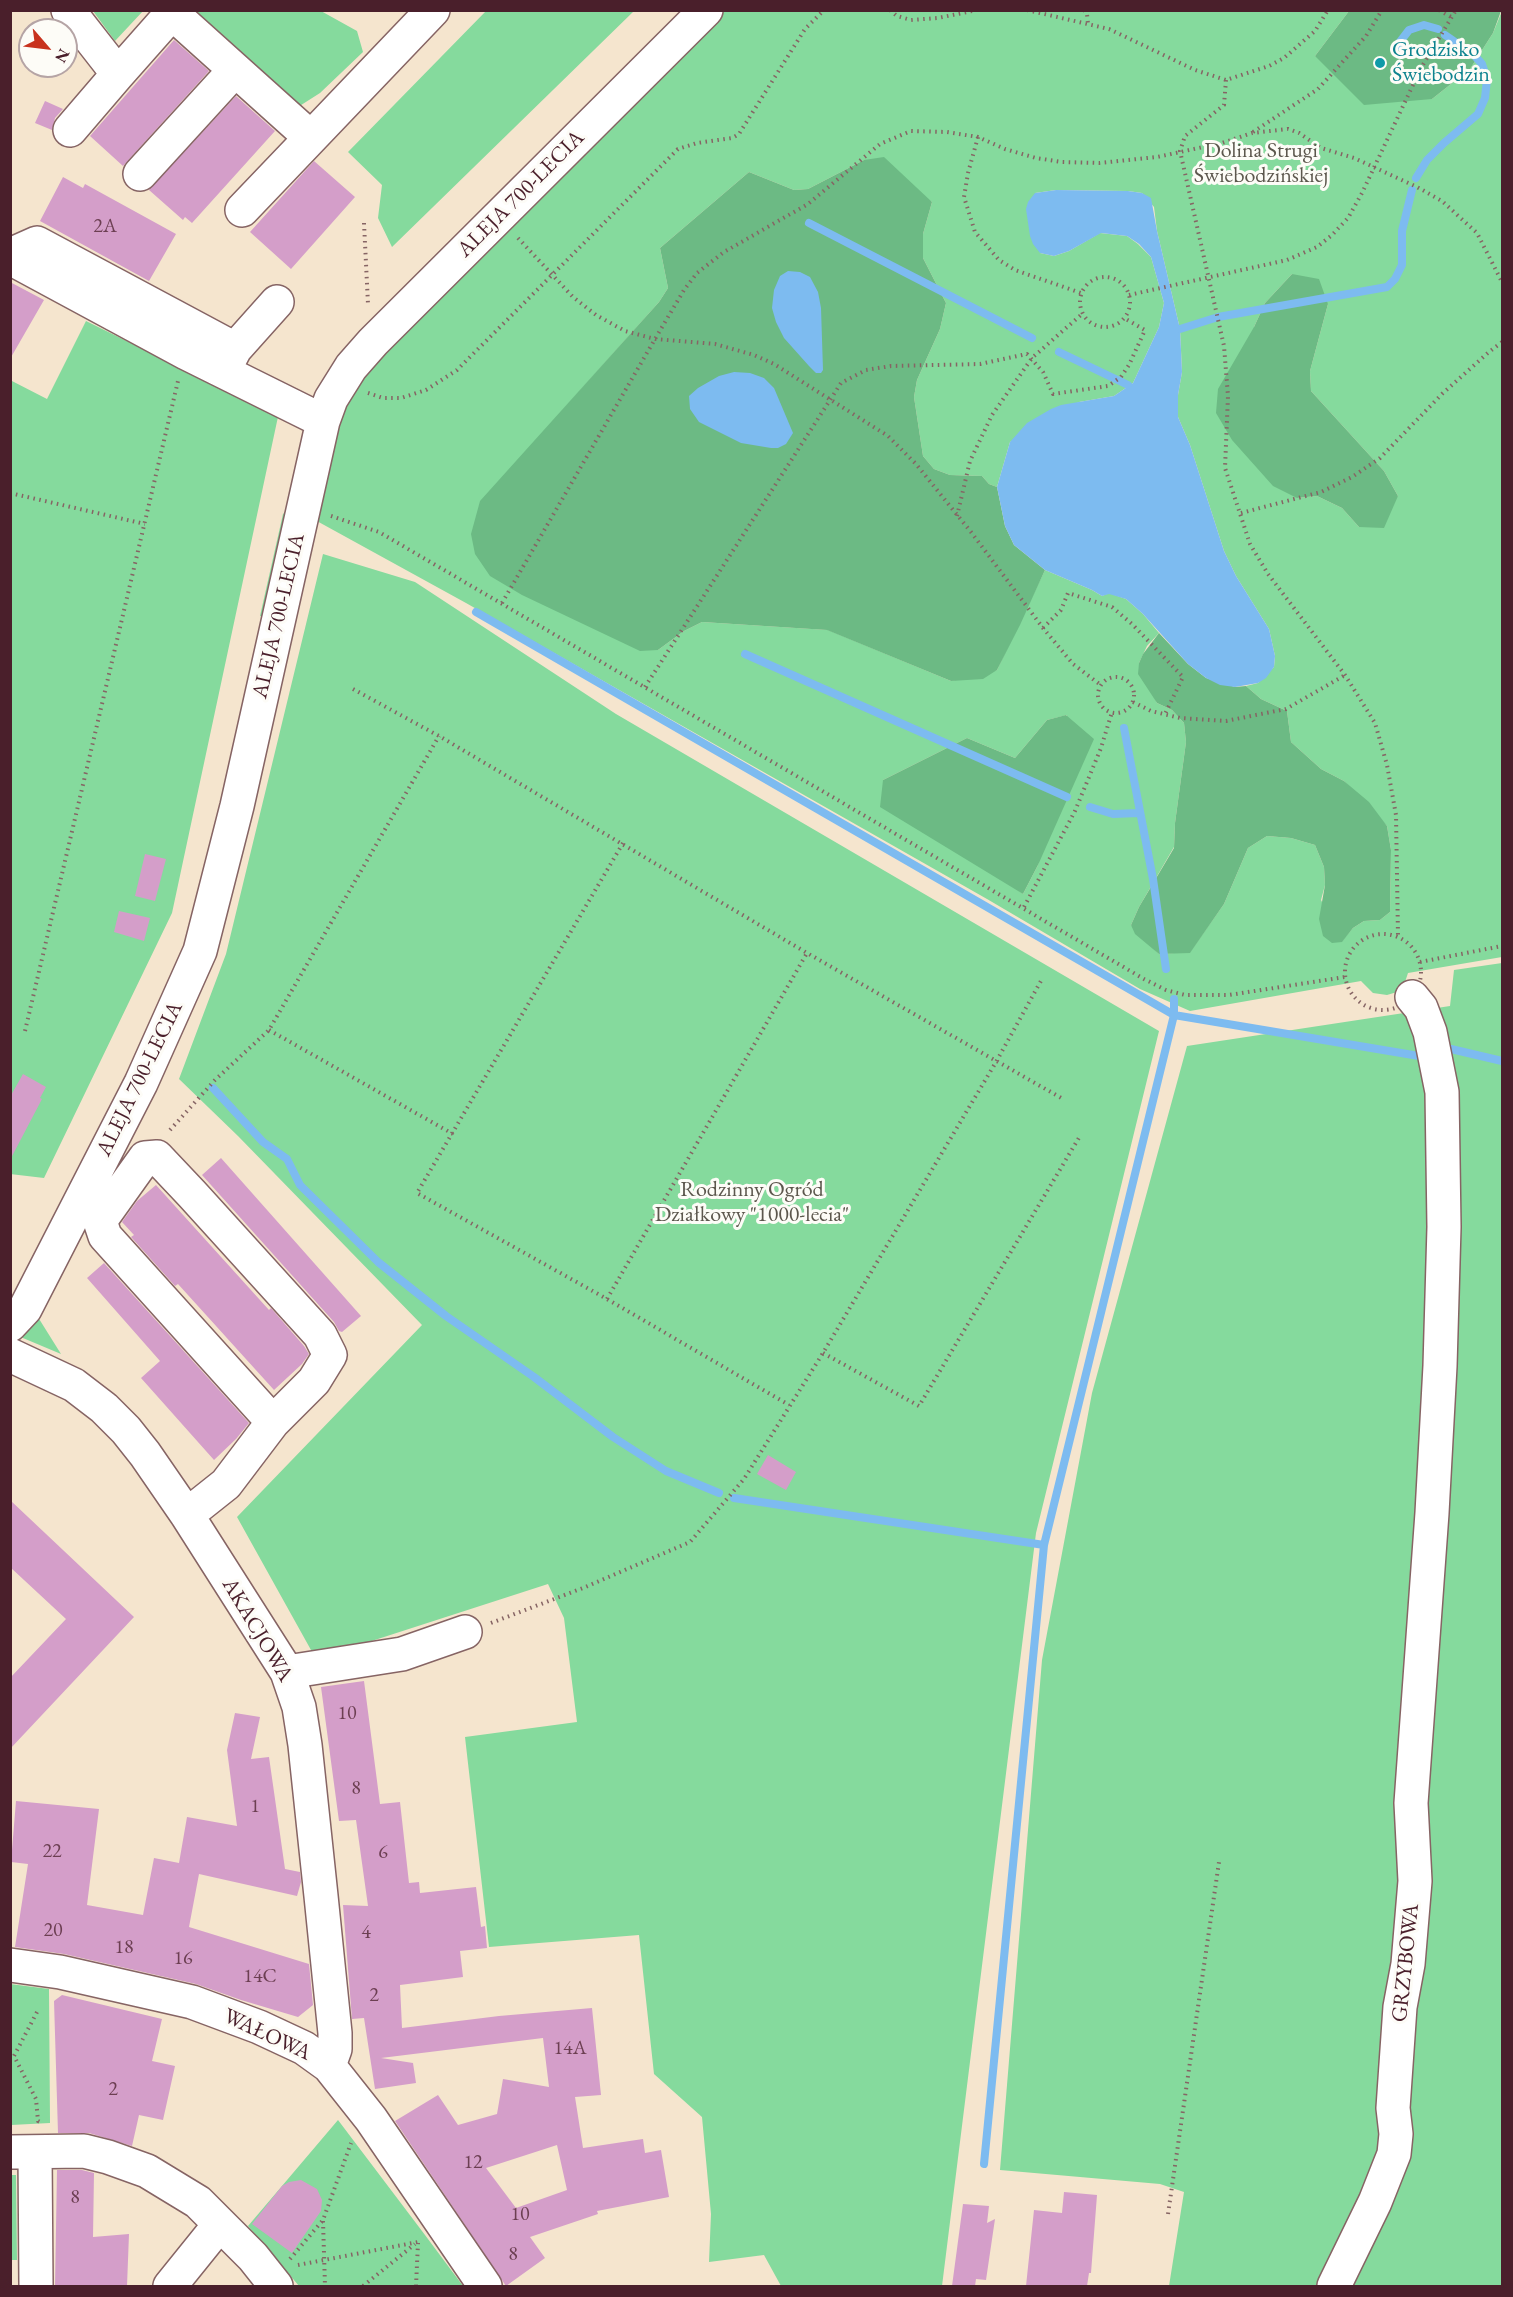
<!DOCTYPE html>
<html>
<head>
<meta charset="utf-8">
<style>
	body { margin:0 }
	#map { position:relative; width:1513px; height:2297px; overflow:hidden; background:#f5e5ce; font-family:"EB Garamond",serif }
	canvas { display:block }
	.frame { position:absolute; inset:0; border:12px solid #4a1f2b; pointer-events:none }
	.north { position:absolute; left:18px; top:18px; width:60px; height:60px; box-sizing:border-box; background:#fdfcf7; border:2px solid #b5a4a5; border-radius:50%; rotate:118deg; font-size:16px; font-weight:700; line-height:24px; text-align:center; color:#4a1f2b }
	.north::after { content:''; display:block; margin:auto; width:21px; height:27px; background:#c8321e; clip-path:polygon(50% 0,100% 100%,50% 72%,0 100%) }
</style>
</head>
<body>
<div id="map">
<canvas width="1513" height="2297"></canvas>
<div class="frame"></div>
<div class="north">N</div>
</div>
<script>
const g = document.querySelector('canvas').getContext('2d');
g.lineJoin = 'round';
function paint(path, color) {
  g.fillStyle = color;
  g.fill(path, 'evenodd');
}
function shape(rows) {
  const path = new Path2D();
  for (const r of rows) {
    if (r.length === 3) {
      path.moveTo(r[0] + r[2], r[1]);
      path.arc(r[0], r[1], r[2], 0, 2 * Math.PI);
      continue;
    }
    path.moveTo(r[0], r[1]);
    for (let i = 2; i < r.length; i += 2) path.lineTo(r[i], r[i + 1]);
  }
  return path;
}
function trace(path, color, width, dash) {
  g.strokeStyle = color;
  g.lineWidth = width;
  g.lineCap = dash ? 'butt' : 'round';
  g.setLineDash(dash || []);
  g.stroke(path);
}
function drawText(font, color, halo, rows, align = 'center') {
  g.font = font + ' "EB Garamond",serif';
  g.lineWidth = 6;
  g.setLineDash([]);
  g.textBaseline = 'middle';
  g.strokeStyle = halo;
  g.fillStyle = color;
  for (const [text, x, y, turn = 0] of rows) {
    g.save();
    g.translate(x, y);
    g.rotate((+turn || 0) * Math.PI / 180);
    g.textAlign = isNaN(turn) ? turn : align;
    if (halo) g.strokeText(text, 0, 0);
    g.fillText(text, 0, 0);
    g.restore();
  }
}
paint(shape([
	[93,11,143,11,115,41],
	[190,11,321,11,357,31,363,52,320,93,298,107],
	[486,11,634,11,392,247,378,218,382,185,348,152],
	[717,11,1349,11,1315,56,1432,99,1470,69,1493,33,1502,11,1502,957,1408,973,1404,985,1397,992,1387,995,1373,993,1361,981,1190,1011,1140,989,987,899,466,603,315,520,336,423,358,382,383,348],
	[864,160,932,202,923,234,923,258,946,303,940,329,917,380,914,397,923,456,934,469,950,475,982,476,989,484,997,487,1010,442,1079,402,1114,396,1133,383,1159,327,1164,303,1151,257,1138,244,1127,236,1100,233,1069,251,1054,256,1040,253,1035,193,1056,190,1128,191,1142,193,1154,207,1157,231,1180,329,1182,372,1178,395,1178,417,1190,445,1224,551,1236,576,1269,629,1275,656,1274,667,1258,683,1246,686,1261,699,1287,711,1291,742,1321,769,1344,781,1387,826,1391,850,1390,912,1380,920,1364,921,1353,928,1342,941,1321,900,1325,885,1324,867,1315,845,1291,838,1267,836,1248,848,1224,904,1190,952,1159,954,1131,925,1139,907,1174,847,1175,823,1186,742,1184,723,1172,710,1157,703,1139,663,1147,646,1159,633,1143,614,1126,599,1109,593,1102,596,1092,590,1045,570,997,670,951,681,828,630,702,622,684,631,658,650,561,412,659,302,668,288,660,248,749,172,794,190,808,189],
	[1292,274,1328,304,1310,371,1311,391,1384,471,1398,496,1359,527,1342,508,1317,496,1297,498,1254,327,1265,303],
	[1067,715,1038,865,1023,894,883,780,967,738,1015,758,1047,720],
	[86,321,228,391,279,412,172,913,44,1178,10,1174,10,380,47,399],
	[288,509,272,619,260,616,283,514],
	[323,554,415,582,616,714,1159,1031,1036,1533,942,2286,781,2286,764,2255,709,2262,711,2214,702,2117,654,2074,639,1935,489,1947,465,1737,577,1722,564,1618,548,1584,316,1659,237,1517,422,1325,238,1136,179,1079,226,954],
	[1502,963,1502,2286,1169,2286,1184,2192,1160,2184,1000,2170,1042,1660,1092,1393,1187,1046,1450,1006,1454,970],
	[31,1306,61,1354,11,1333],
	[10,1984,49,1989,50,2123,11,2125],
	[338,2120,425,2235,463,2286,299,2286,248,2226],
	[11,2175,16,2175,17,2260,11,2260]
]), '#85da9d');
paint(shape([
	[1349,11,1349,10,1501,11,1493,33,1470,69,1432,99,1364,105,1315,56],
	[884,157,932,202,923,234,923,258,946,303,940,329,917,380,914,397,923,456,934,469,950,475,982,476,989,484,997,487,1005,526,1014,545,1045,570,1020,625,997,670,983,679,951,681,827,630,702,622,684,631,658,650,640,651,522,595,490,576,475,554,471,534,480,501,659,302,668,288,660,248,749,172,794,190,808,189,864,160],
	[1292,274,1319,279,1328,304,1310,371,1311,391,1384,471,1398,496,1384,528,1359,527,1342,508,1317,496,1297,498,1273,486,1232,440,1216,413,1218,389,1254,327,1265,303],
	[1159,633,1188,664,1206,678,1235,687,1246,686,1261,699,1287,711,1291,742,1321,769,1344,781,1369,802,1387,826,1391,850,1390,912,1380,920,1364,921,1353,928,1342,942,1332,943,1323,936,1319,919,1325,885,1324,867,1315,845,1291,838,1267,836,1248,848,1224,904,1190,953,1159,954,1135,934,1131,925,1139,907,1174,848,1175,823,1186,742,1184,723,1172,710,1157,703,1138,674,1139,663,1143,654],
	[1066,715,1094,739,1038,865,1023,894,880,807,883,780,967,738,1015,758,1047,720]
]), '#6cba84');
paint(shape([
	[1056,190,1128,191,1142,193,1151,198,1157,231,1180,329,1182,372,1178,395,1178,417,1190,445,1224,551,1236,576,1269,629,1275,656,1274,667,1266,678,1258,683,1235,687,1220,685,1206,678,1188,664,1143,614,1126,599,1109,594,1102,596,1092,590,1045,570,1014,545,1005,526,997,487,1010,442,1027,423,1051,409,1061,405,1114,396,1133,383,1159,327,1164,303,1151,257,1139,244,1127,236,1101,233,1069,251,1054,256,1040,253,1033,244,1030,236,1026,209,1028,202,1035,193],
	[788,271,800,272,810,277,818,292,821,308,823,370,821,373,816,373,809,366,784,338,776,322,772,308,774,290,780,276],
	[734,372,750,373,764,378,774,388,793,433,786,444,778,448,771,448,741,443,699,422,690,409,689,396,698,388,719,376]
]), '#7dbbf0');
trace(shape([
	[1396,47,1409,30,1424,25,1438,29],
	[1416,178,1427,160,1444,143,1478,114,1485,98,1487,79,1482,64,1474,55,1445,35],
	[809,223,1032,338],
	[1218,317,1387,287,1395,279,1402,265,1402,231,1412,190],
	[1180,329,1215,318],
	[1059,352,1128,385],
	[476,612,1174,1015,1419,1056],
	[745,654,1067,797],
	[1124,728,1153,879,1166,969],
	[1090,807,1113,814,1139,813],
	[1451,1049,1502,1061],
	[213,1088,263,1142,287,1159,300,1185,378,1262,446,1316,534,1377,613,1437,666,1471,719,1493],
	[734,1498,1044,1545,1174,1015,1174,999],
	[984,2164,1044,1545]
]), '#7dbbf0', 8);
paint(shape([
	[174,40,209,71,123,166,90,136],
	[236,96,275,131,192,223,185,217,183,220,149,190],
	[45,101,63,109,55,118,52,130,35,123],
	[314,161,355,197,291,269,250,232],
	[63,177,83,188,85,184,176,234,149,281,40,221],
	[10,282,44,300,10,359],
	[145,854,166,859,155,901,135,896],
	[119,911,150,918,144,941,114,932],
	[23,1074,46,1087,40,1098,42,1099,10,1160,10,1097],
	[221,1158,361,1316,342,1332,339,1331,334,1322,202,1175],
	[156,1185,269,1310,271,1308,304,1346,309,1354,302,1364,274,1390,178,1284,175,1286,131,1237,134,1235,122,1222,137,1201],
	[104,1263,249,1423,236,1439,214,1460,141,1378,160,1361,87,1278],
	[768,1455,796,1472,786,1490,757,1474],
	[10,1500,134,1617,10,1749,10,1678,66,1619,10,1567],
	[364,1681,380,1804,400,1802,409,1883,419,1882,420,1893,476,1887,481,1927,485,1926,487,1948,460,1951,463,1977,400,1985,402,2028,499,2016,592,2008,601,2095,575,2097,583,2148,643,2139,645,2153,661,2150,669,2197,597,2211,598,2214,530,2237,545,2258,506,2286,395,2121,438,2095,458,2125,497,2114,503,2079,549,2087,543,2038,381,2058,413,2063,416,2083,375,2089,364,2018,352,2019,343,1905,368,1906,356,1820,339,1821,321,1687],
	[557,2145,567,2190,516,2208,486,2168],
	[235,1713,260,1717,251,1759,269,1757,285,1869,300,1872,301,1882,297,1896,199,1874,189,1927,309,1964,313,2005,298,2017,241,2000,196,1984,64,1954,15,1947,28,1864,11,1862,16,1801,99,1809,87,1905,143,1915,154,1858,179,1863,187,1817,237,1826,227,1750],
	[62,1995,162,2019,152,2061,175,2066,163,2120,139,2115,132,2146,89,2133,58,2133,54,2001],
	[57,2170,82,2170,94,2173,93,2237,129,2234,127,2286,55,2286],
	[301,2180,317,2189,322,2200,321,2211,292,2253,252,2224,282,2186,289,2182],
	[1064,2192,1097,2195,1091,2273,1089,2273,1087,2286,1026,2286,1034,2210,1062,2213],
	[963,2204,989,2206,987,2223,995,2219,986,2280,976,2279,975,2286,952,2286]
]), '#d49ec9');
const minor = shape([
	[68,10,118,74,172,13,310,137],
	[70,130,118,74],
	[140,174,235,70],
	[242,210,433,10],
	[10,255,37,243,235,349],
	[10,258,186,353,323,421],
	[225,368,235,349,277,302],
	[10,1325,25,1309,141,1083,200,951,237,806,323,421,331,399,351,367,373,342,706,10],
	[10,1355,74,1385,104,1408,126,1430,145,1454,187,1515,287,1672,299,1707,305,1745,321,1896,335,2033,335,2049,329,2066],
	[187,1515,226,1484,273,1422,314,1381,330,1355,320,1335,192,1194,157,1157,145,1158,100,1221,105,1236,273,1422],
	[287,1672,402,1654,465,1632],
	[10,1965,60,1972,192,2002,259,2027,304,2048,329,2066,371,2119,485,2286],
	[10,2152,84,2151,108,2157,147,2171,198,2202,253,2257,276,2286],
	[35,2152,36,2286],
	[170,2286,220,2224],
	[1334,2286,1375,2202,1394,2154,1396,2134,1393,2108,1400,2007,1408,1964,1415,1881,1411,1803,1432,1513,1440,1366,1444,1227,1442,1092,1430,1032,1421,1008,1412,997]
]);
trace(minor, '#866464', 36);
trace(shape([
	[890,10,897,16,911,20,938,18,977,10],
	[1027,10,1109,29,1195,70,1226,80,1269,66,1284,58,1315,31,1328,10],
	[1084,10,1087,14,1088,24],
	[1439,10,1451,17],
	[1226,80,1224,105,1185,136,1180,151,1224,346,1228,396,1225,468,1250,544,1268,574,1345,675,1375,723,1387,765,1396,815,1398,936],
	[1253,132,1318,89,1366,36,1382,10],
	[978,137,968,173,964,197,975,232,999,260,1015,270,1081,293],
	[364,223,368,304],
	[518,238,573,297,596,315,625,331,655,339,715,344,754,355,774,364,888,436,916,464,971,532,1043,628,1073,664,1102,686],
	[1105,302,25],
	[1129,295,1287,260,1317,247,1332,235,1348,218,1362,193,1421,68,1456,10],
	[368,393,383,398,401,398,426,390,457,370,678,149,697,143,732,138,739,134,805,29,824,10],
	[10,493,145,524],
	[1241,513,1321,492,1352,477,1380,458,1442,394,1489,352,1502,342],
	[331,516,379,532,1144,979,1166,990,1185,995,1229,995,1345,977],
	[957,516,970,461,992,415,1032,358,1082,314],
	[502,603,655,339,684,290,697,273,724,252,808,204,880,144,911,131,947,132,978,137,1005,149,1036,158,1062,162,1099,163,1157,157,1222,143,1252,133,1288,129,1299,133,1321,148,1354,158,1417,187,1442,201,1477,233,1502,282],
	[1043,628,1061,610,1068,593,1112,607,1132,624,1183,677,1165,714],
	[1116,695,18],
	[645,687,841,383,866,370,891,366,980,364,1027,354,1043,372,1053,394,1108,386,1121,377,1129,365,1145,330,1124,318],
	[353,689,439,736,807,953,1063,1099],
	[1133,702,1151,711,1180,718,1226,721,1286,709,1345,675],
	[623,843,417,1193,607,1299,789,1405],
	[1024,907,1075,811,1101,748,1112,712],
	[1383,972,38],
	[1420,962,1502,946],
	[269,1030,453,1134],
	[25,1031,178,381],
	[170,1130,215,1080,269,1030,439,736],
	[607,1299,807,953],
	[823,1353,919,1406,1080,1136],
	[491,1623,583,1588,690,1542,744,1479,823,1353,996,1062,1042,979],
	[37,2012,14,2056,36,2099,38,2121,40,2122],
	[1168,2214,1219,1862],
	[323,2221,325,2286],
	[290,2259,323,2220,351,2143],
	[298,2265,418,2242],
	[363,2286,415,2244],
	[416,2286,418,2243]
]), '#866464', 4, [1.5, 4.5]);
trace(minor, '#fff', 33);
for (const [x, y, r, color] of [
	[1380,63,6,"#0f9aa8"]
]) {
  const dot = new Path2D();
  dot.arc(x, y, r, 0, 2 * Math.PI);
  g.fillStyle = color;
  g.fill(dot);
  trace(dot, '#fdfcf7', 2);
}
drawText('20px', '#6c3f52', null, [
	["2A",105,227],
	["10",347,1714],
	["8",356,1789],
	["1",255,1807],
	["22",52,1852],
	["6",383,1853],
	["20",53,1931],
	["4",366,1933],
	["18",124,1948],
	["16",183,1959],
	["14C",260,1977],
	["2",374,1996],
	["14A",570,2049],
	["2",113,2090],
	["12",473,2163],
	["8",75,2198],
	["10",520,2215],
	["8",513,2255]
]);
drawText('22px', '#0d838f', '#fdfcf7', [
	["Grodzisko",1392,50],
	["Świebodzin",1392,75]
], 'left');
drawText('22px', '#5c574d', '#fdfcf7', [
	["Dolina Strugi",1261,151],
	["Świebodzińskiej",1261,176],
	["Rodzinny Ogród",752,1190],
	["Działkowy \"1000-lecia\"",752,1215]
]);
drawText('22px', '#4a1f2b', '#fdfcf7', [
	["ALEJA 700-LECIA",521,194,-45],
	["ALEJA 700-LECIA",279,616,-77],
	["ALEJA 700-LECIA",140,1079,-64],
	["AKACJOWA",257,1630,59],
	["GRZYBOWA",1406,1963,-84],
	["WAŁOWA",267,2035,25]
]);
</script>
</body>
</html>
